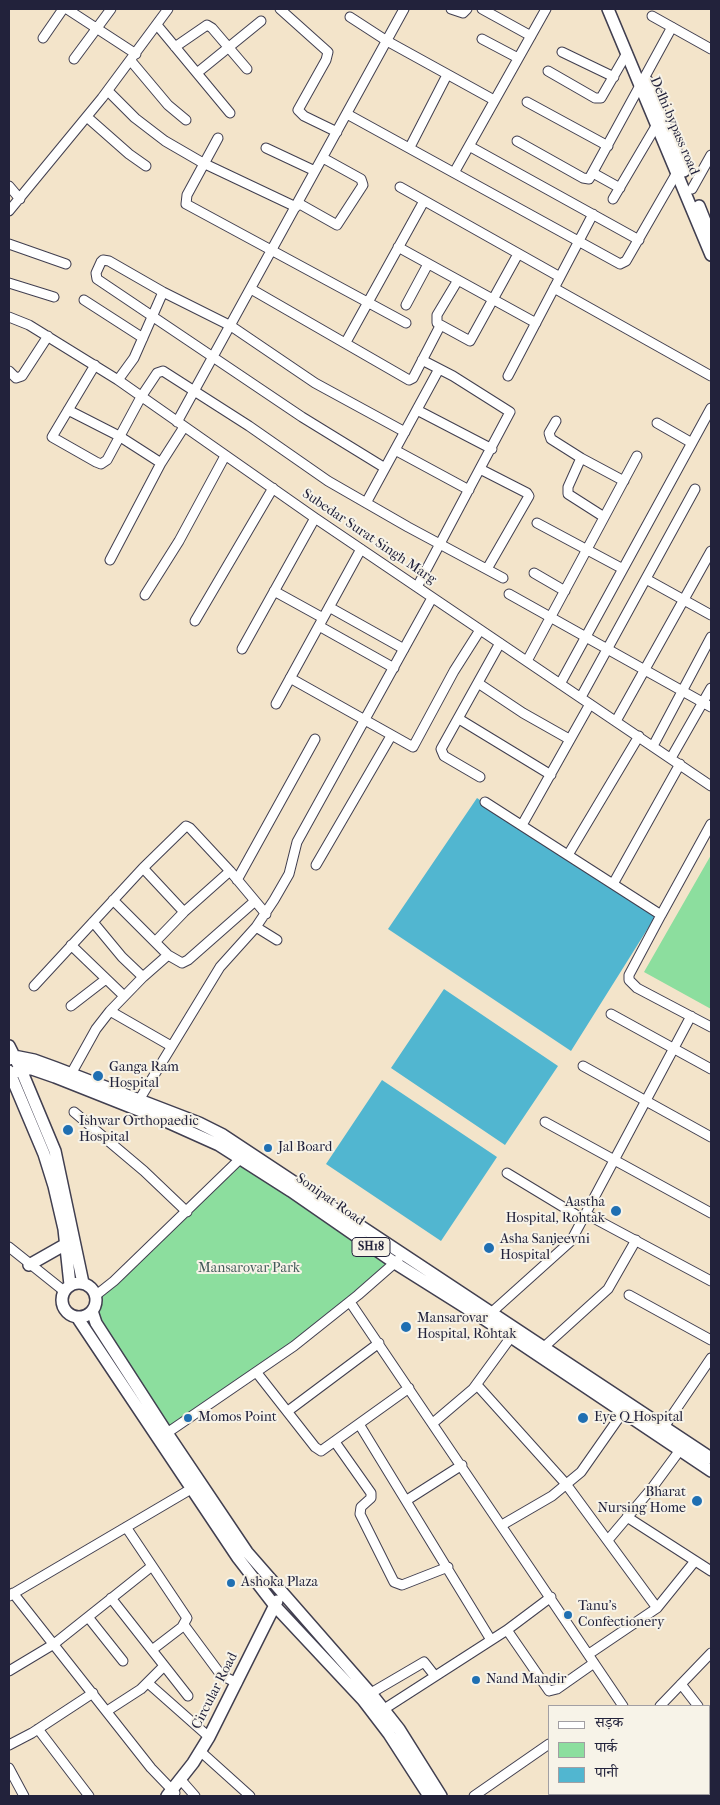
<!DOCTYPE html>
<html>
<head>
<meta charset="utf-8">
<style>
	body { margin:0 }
	#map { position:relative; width:720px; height:1805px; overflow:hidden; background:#f3e4ca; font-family:"IM FELL French Canon","Noto Serif Devanagari",serif }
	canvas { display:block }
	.frame { position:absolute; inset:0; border:10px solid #22223b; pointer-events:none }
	.legend { position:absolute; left:548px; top:1705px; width:162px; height:90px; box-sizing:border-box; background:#f7f3e8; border:1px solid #a29fa3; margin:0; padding:6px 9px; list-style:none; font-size:15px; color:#22223b }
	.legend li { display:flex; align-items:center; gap:10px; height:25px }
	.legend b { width:25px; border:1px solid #a29fa3 }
</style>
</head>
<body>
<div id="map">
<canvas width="720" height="1805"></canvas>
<div class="frame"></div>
<ul class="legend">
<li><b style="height:6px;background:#fff"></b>सड़क</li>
<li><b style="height:14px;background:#8cde9e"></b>पार्क</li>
<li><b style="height:14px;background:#51b6d0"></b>पानी</li>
</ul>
</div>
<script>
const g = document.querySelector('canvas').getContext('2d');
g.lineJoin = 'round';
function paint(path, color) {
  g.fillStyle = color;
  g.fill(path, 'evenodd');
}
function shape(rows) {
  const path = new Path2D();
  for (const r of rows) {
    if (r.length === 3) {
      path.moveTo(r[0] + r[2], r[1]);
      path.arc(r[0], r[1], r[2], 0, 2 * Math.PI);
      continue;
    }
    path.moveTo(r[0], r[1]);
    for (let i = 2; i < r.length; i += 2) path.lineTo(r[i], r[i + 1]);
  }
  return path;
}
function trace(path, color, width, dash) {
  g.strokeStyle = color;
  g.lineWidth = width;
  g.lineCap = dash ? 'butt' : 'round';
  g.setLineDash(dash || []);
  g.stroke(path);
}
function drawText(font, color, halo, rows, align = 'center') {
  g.font = font + ' "IM FELL French Canon",serif';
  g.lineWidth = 4;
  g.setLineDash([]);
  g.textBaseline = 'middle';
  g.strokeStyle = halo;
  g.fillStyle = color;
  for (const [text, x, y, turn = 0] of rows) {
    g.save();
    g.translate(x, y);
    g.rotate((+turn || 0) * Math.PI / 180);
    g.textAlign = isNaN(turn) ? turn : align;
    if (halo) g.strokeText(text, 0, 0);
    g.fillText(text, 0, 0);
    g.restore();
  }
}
paint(shape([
	[711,855,711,1009,644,972],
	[241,1157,396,1261,350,1302,166,1432,92,1311,96,1298]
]), '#8cde9e');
paint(shape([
	[477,798,655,917,571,1051,388,929],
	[444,989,558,1066,505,1145,391,1068],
	[382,1080,497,1157,441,1241,326,1164]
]), '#51b6d0');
const minor = shape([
	[67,9,136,54],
	[280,9,328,52,326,60,298,110,304,116,337,132],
	[451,9,463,13,467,9],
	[482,9,531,36],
	[652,16,711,49],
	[350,17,387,41,494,100],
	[157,25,230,113],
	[43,38,63,9],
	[482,39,518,58],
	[175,47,207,25,212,28,247,69],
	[562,52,614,77],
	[74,59,111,9],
	[131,61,168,105,186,120],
	[548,71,595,98,601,98,627,53],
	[197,73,261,21],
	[108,91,135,118,165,141,203,163,296,207],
	[527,102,608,146],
	[347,114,620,264,626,261,679,169],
	[87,117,129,154,146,166],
	[218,138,187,195,186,204,406,323],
	[517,141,583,178,589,179,672,27],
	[469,146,639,240],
	[410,147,447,75],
	[266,148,315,171],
	[455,171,546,9],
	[593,173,620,188],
	[9,186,20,199],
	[400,187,560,277],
	[692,189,711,155],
	[613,199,656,126,661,126],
	[298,203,337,225,363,185,361,179,323,158],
	[9,211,102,98,168,9],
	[9,244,66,264],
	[398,247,536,323],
	[458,280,437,315,437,323,470,341,518,254],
	[9,283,54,297],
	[554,288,711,376],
	[251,289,409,380,413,378,440,326],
	[84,300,143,338],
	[406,305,428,264],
	[9,317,29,325,118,380,315,518,711,786],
	[346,342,424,201],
	[95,365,52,437,96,462,101,464,107,460,141,397,157,373,163,371,249,426,328,481,408,527,503,578],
	[9,371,16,378,22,376,48,336],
	[508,376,593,214],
	[118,380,134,358,163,292],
	[68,410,119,436,161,463],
	[417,410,492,449],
	[556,421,549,433,551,439,581,458],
	[177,422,404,9],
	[657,423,692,443],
	[395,450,469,490],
	[385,468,302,417,97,279,96,273,101,262,103,260,109,261,163,292,231,326,315,383,405,432],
	[480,469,527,493,529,496,487,569],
	[366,503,439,369],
	[604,517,568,494,568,487,581,458,624,481],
	[537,523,623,569],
	[110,560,161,463,184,427],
	[534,573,565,591],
	[646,579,711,615],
	[417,587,510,412,453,376,422,360],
	[274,591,323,618],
	[509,594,711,707],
	[145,595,179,541,225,456],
	[329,607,404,649],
	[195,621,273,488],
	[319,626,394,668],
	[242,649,315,518],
	[527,661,637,456],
	[290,678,413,747,454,671,480,630],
	[478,683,523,713,569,739],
	[560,684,711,408],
	[581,697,695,489],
	[276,704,361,549],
	[459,719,551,775],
	[616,721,711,551],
	[653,746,711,637],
	[671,758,711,688],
	[480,777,444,756,441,749,500,643],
	[485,802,661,915,629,975,629,980,637,988,711,1027],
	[522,825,590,704],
	[568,855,639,736],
	[316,865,391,736],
	[143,868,184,912],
	[237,880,315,739],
	[613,884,680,764],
	[661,915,711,824],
	[93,922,122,957,143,977],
	[256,927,277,940],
	[155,942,184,912,230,871],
	[71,945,124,996],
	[168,955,182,963,188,960,255,901],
	[34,986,143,868,186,826,190,828,230,871,266,914],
	[71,1006,106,979],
	[110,1011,171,1046],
	[611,1014,711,1069],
	[583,1066,711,1137],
	[71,1074,96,1029,110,1011,143,977,168,955,113,900],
	[136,1105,220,967,256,927,274,900,289,874,297,842,432,598],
	[74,1112,144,1171,187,1212],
	[545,1122,711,1213],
	[507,1173,583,1219],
	[586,1214,711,1281],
	[9,1247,64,1291],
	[629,1295,711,1340],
	[95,1296,114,1281,241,1158],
	[350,1302,623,1706],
	[492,1312,571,1241,691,1016],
	[544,1347,608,1289,636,1240],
	[257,1373,315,1447,321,1451,409,1388],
	[477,1385,566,1484,657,1608],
	[288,1411,379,1343],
	[433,1423,473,1389,511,1337],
	[359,1424,491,1640],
	[664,1427,711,1358],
	[167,1433,294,1346,358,1295,398,1260],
	[335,1442,371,1493,371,1498,361,1507,360,1514,394,1582,402,1585,448,1567],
	[407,1500,462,1465],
	[627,1517,711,1571],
	[502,1525,552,1496,581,1472,623,1412],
	[126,1527,187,1618,182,1627,152,1650],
	[608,1540,652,1488,680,1450],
	[13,1593,151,1768,175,1793],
	[9,1596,191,1489],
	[111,1598,188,1696],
	[88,1617,123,1661],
	[184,1625,221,1675,237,1683],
	[507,1630,551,1597],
	[589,1654,657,1608,695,1561],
	[9,1671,54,1644,152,1566],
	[148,1683,209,1737],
	[681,1684,698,1706],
	[371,1693,424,1662,435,1676],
	[660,1706,711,1653],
	[107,1711,141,1689,163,1667],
	[378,1713,507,1630,549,1691,557,1689,594,1663],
	[709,1720,711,1723],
	[38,1729,89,1796],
	[9,1745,32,1733,93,1693],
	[200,1751,250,1796],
	[9,1768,24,1796],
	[181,1780,195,1796],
	[679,1794,680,1796],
	[474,1796,549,1744],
	[663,1796,667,1794]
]);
const major = shape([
	[608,9,711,255],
	[646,80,684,171],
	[699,206,711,236],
	[9,1046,22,1072,55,1151,83,1283],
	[9,1059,14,1056,34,1060,56,1068,199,1123,223,1135,711,1458],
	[9,1071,44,1154,54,1186,64,1229,70,1285],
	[10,1075,21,1069,32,1069,55,1077,161,1119,219,1145,291,1191,395,1263,484,1319,711,1471],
	[29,1265,66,1244],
	[79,1300,17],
	[92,1311,96,1323,167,1433,247,1552,373,1696,399,1729,441,1796],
	[77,1317,238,1558,275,1606,363,1700,389,1734,429,1796],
	[167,1796,193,1763,209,1737,277,1601]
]);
trace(minor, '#413f50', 11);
trace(major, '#413f50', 14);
trace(minor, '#fff', 9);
trace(major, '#fff', 11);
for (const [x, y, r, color] of [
	[98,1076,6,"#1f6fb2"],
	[68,1130,6,"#1f6fb2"],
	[268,1148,5,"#1f6fb2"],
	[616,1211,6,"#1f6fb2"],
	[489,1248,6,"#1f6fb2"],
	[406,1327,6,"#1f6fb2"],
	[188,1418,5,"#1f6fb2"],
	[583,1418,6,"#1f6fb2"],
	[697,1501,6,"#1f6fb2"],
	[231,1583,5,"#1f6fb2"],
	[568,1615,5,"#1f6fb2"],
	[476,1680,5,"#1f6fb2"]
]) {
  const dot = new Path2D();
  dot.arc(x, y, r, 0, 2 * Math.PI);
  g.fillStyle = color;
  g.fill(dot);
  trace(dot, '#f7f3e8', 2);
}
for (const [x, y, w] of [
	[371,1247,38]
]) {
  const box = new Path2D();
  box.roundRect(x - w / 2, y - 9.5, w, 19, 4);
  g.fillStyle = '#f7f3e8';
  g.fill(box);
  trace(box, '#22223b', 1);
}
drawText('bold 12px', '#22223b', null, [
	["SH18",371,1247]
]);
drawText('14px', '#22223b', '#f7f3e8', [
	["Delhi bypass road",674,126,67],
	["Subedar Surat Singh Marg",369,537,34],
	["Sonipat Road",330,1200,35],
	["Circular Road",215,1691,-63]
]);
drawText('14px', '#22223b', '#f7f3e8', [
	["Ganga Ram",109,1068],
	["Hospital",109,1084],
	["Ishwar Orthopaedic",79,1122],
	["Hospital",79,1138],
	["Jal Board",278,1148],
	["Aastha",605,1203,"right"],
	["Hospital, Rohtak",605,1219,"right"],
	["Asha Sanjeevni",500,1240],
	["Hospital",500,1256],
	["Mansarovar",417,1319],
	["Hospital, Rohtak",417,1335],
	["Momos Point",198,1418],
	["Eye Q Hospital",594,1418],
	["Bharat",686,1493,"right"],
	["Nursing Home",686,1509,"right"],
	["Ashoka Plaza",241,1583],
	["Tanu's",578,1607],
	["Confectionery",578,1623],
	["Nand Mandir",486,1680]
], 'left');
drawText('14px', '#425a59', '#f7f3e8', [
	["Mansarovar Park",249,1269]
]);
</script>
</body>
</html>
